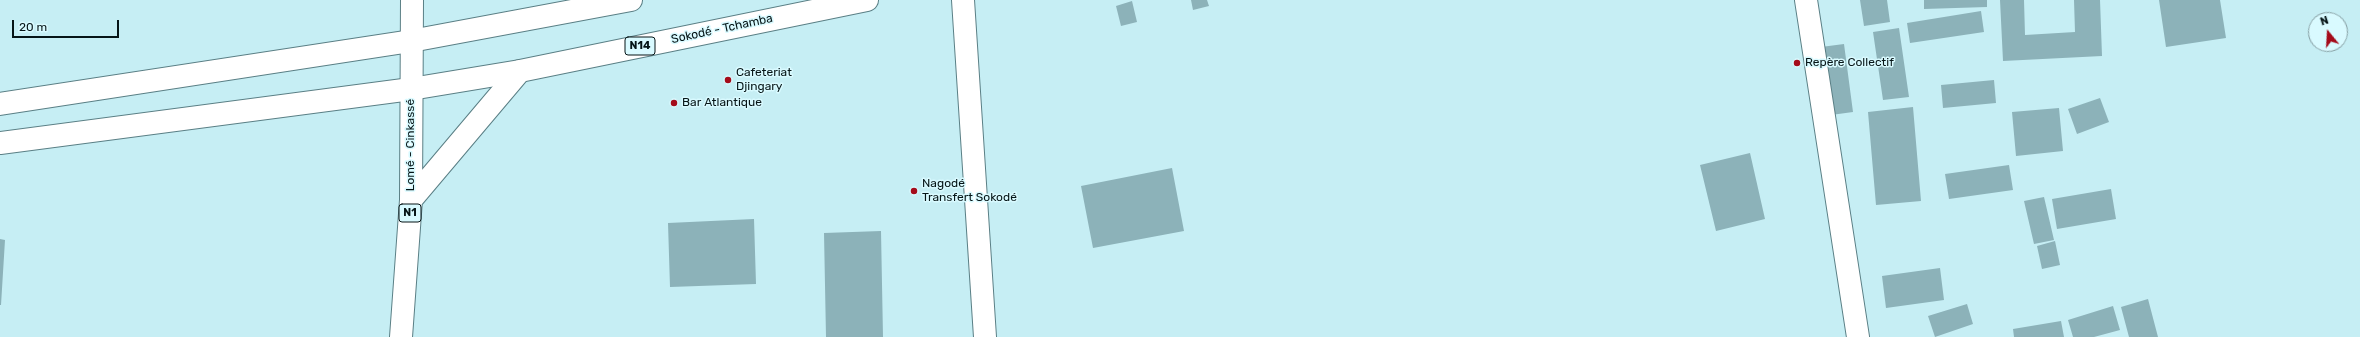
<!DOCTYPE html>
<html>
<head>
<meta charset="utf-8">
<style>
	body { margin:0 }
	#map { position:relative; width:2360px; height:337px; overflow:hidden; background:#c6eef4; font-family:Rubik,sans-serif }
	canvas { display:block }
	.north { position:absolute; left:2308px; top:12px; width:40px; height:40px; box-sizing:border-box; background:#d9faff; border:1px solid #859ea2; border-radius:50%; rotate:342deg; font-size:11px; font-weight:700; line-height:16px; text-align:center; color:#061517 }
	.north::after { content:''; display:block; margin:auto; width:14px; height:18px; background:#a40b1a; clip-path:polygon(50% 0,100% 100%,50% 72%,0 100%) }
	.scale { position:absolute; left:12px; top:20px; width:107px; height:18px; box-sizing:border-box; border:2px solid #061517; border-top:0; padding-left:5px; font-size:12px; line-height:14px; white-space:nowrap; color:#061517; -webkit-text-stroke:3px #d9faff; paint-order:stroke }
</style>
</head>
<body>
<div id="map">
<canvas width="2360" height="337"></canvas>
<div class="north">N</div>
<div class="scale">20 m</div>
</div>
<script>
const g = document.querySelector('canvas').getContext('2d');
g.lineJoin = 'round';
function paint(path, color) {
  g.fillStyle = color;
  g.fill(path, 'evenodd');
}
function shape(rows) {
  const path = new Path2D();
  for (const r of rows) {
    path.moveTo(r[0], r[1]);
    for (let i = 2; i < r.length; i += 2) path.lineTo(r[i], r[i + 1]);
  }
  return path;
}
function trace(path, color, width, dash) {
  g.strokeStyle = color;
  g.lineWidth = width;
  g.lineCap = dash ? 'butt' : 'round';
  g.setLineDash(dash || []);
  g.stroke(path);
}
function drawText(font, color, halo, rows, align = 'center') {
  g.font = font + ' Rubik,sans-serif';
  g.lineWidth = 3;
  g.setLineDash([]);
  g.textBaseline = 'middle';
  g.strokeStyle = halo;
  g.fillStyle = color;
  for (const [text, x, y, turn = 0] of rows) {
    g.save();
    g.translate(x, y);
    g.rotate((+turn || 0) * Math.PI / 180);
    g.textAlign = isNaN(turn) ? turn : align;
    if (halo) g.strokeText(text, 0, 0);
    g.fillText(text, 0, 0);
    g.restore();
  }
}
paint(shape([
	[1191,0,1207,0,1209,6,1193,10],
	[1860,0,1887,0,1890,22,1864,26],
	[1924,0,1987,0,1987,7,1924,9],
	[2000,0,2024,0,2025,35,2075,32,2074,0,2100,0,2102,56,2003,61],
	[2159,0,2220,0,2226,38,2166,47],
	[1132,1,1137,22,1121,26,1116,6],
	[1981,11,1984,32,1910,43,1907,23],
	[1899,28,1909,97,1883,100,1873,32],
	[1844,44,1853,112,1831,115,1821,47],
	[1994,80,1996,103,1943,108,1941,85],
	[2100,98,2109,122,2077,134,2068,109],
	[1913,107,1921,201,1876,205,1868,112],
	[2059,108,2063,151,2016,156,2012,112],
	[1750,153,1765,219,1716,231,1700,165],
	[2009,165,2013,190,1949,199,1945,174],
	[1172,168,1184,231,1093,248,1081,186],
	[2111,189,2116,219,2057,229,2052,199],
	[2044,197,2054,240,2034,244,2024,201],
	[754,219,756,284,670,287,668,223],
	[881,231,883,337,826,337,824,233],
	[0,239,5,240,1,305,0,305],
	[2055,241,2060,265,2042,269,2037,246],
	[1940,268,1944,300,1886,308,1882,276],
	[2148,299,2158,337,2129,337,2121,307],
	[1967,304,1973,324,1935,337,1928,316],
	[2113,306,2120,330,2094,337,2073,337,2068,320],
	[2061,321,2064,337,2014,337,2013,329]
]), '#8cb2b9');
const minor = shape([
	[963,0,985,337],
	[1806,0,1858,337]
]);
const major = shape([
	[0,104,411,41,631,0],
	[0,143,411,89,520,71,867,0]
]);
const highway = shape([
	[411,200,520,71],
	[401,337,411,200,412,0]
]);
trace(minor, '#5a7f85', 24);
trace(major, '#5a7f85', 24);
trace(highway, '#5a7f85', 24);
trace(minor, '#fff', 22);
trace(major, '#fff', 22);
trace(highway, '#fff', 22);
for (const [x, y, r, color] of [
	[1797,63,4,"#a40b1a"],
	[728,80,4,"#a40b1a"],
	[674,103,4,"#a40b1a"],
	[914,191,4,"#a40b1a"]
]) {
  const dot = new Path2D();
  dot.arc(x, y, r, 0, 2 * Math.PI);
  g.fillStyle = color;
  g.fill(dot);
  trace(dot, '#d9faff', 1.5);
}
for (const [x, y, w] of [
	[640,46,30],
	[410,213,22]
]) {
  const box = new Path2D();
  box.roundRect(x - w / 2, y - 9, w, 18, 3);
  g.fillStyle = '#d9faff';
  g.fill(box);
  trace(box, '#061517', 1);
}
drawText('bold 11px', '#061517', null, [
	["N14",640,46],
	["N1",410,213]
]);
drawText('12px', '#061517', '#d9faff', [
	["Sokodé - Tchamba",722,29,-12],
	["Lomé - Cinkassé",411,145,-90]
]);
drawText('12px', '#061517', '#d9faff', [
	["Repère Collectif",1805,63],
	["Cafeteriat",736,73],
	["Djingary",736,87],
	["Bar Atlantique",682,103],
	["Nagodé",922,184],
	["Transfert Sokodé",922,198]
], 'left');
</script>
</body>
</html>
